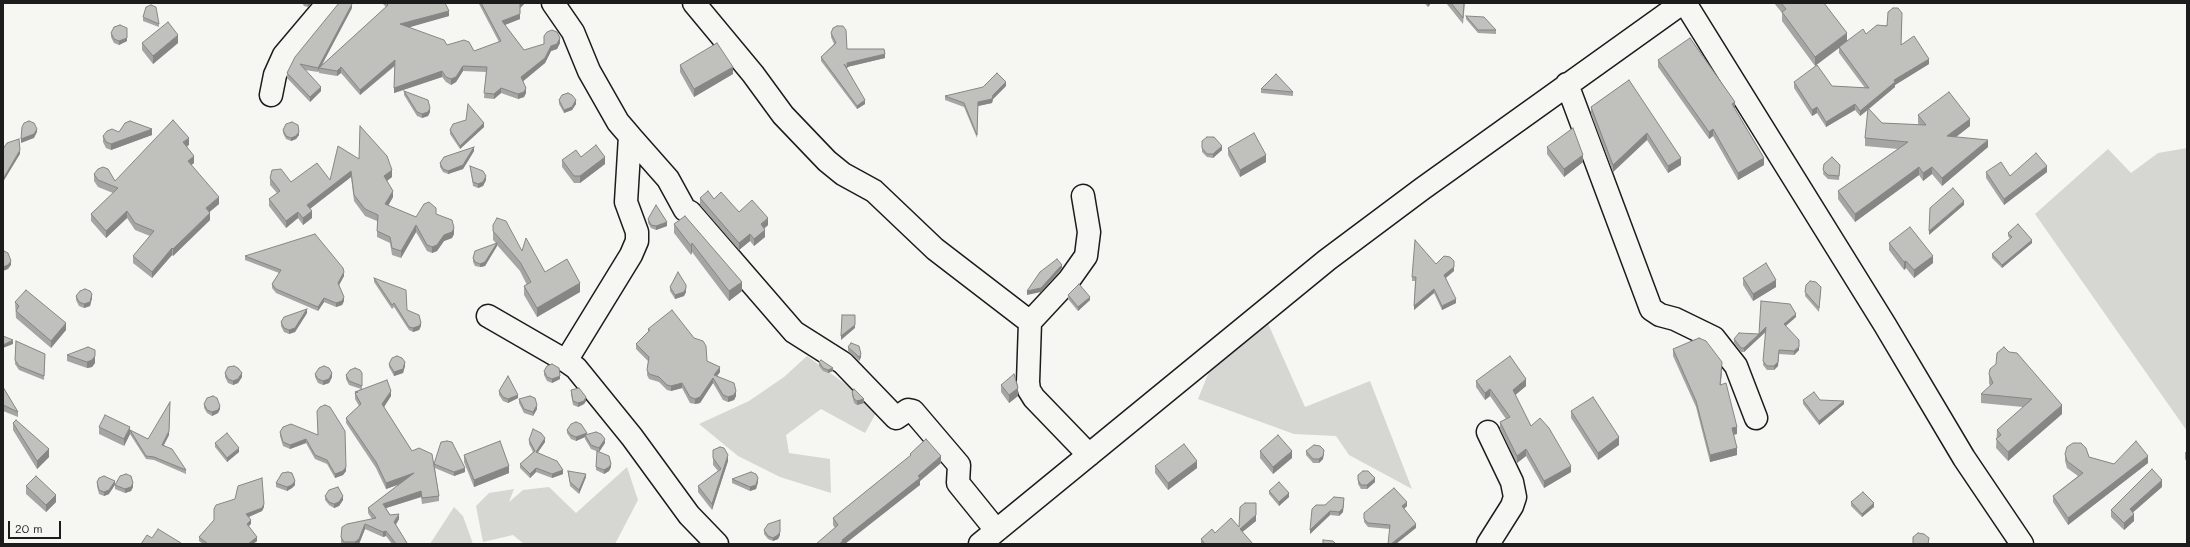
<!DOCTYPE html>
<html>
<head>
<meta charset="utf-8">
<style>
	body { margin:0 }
	#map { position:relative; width:2190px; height:547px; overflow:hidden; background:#f6f6f2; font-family:Mali,sans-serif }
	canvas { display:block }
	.frame { position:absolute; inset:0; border:4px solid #1c1c1c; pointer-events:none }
	.scale { position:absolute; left:8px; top:521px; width:53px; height:18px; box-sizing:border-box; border:2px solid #1c1c1c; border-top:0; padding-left:5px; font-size:12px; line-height:14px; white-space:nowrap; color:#1c1c1c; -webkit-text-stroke:3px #f6f6f2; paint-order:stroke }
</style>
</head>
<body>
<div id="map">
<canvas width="2190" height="547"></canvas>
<div class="frame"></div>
<div class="scale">20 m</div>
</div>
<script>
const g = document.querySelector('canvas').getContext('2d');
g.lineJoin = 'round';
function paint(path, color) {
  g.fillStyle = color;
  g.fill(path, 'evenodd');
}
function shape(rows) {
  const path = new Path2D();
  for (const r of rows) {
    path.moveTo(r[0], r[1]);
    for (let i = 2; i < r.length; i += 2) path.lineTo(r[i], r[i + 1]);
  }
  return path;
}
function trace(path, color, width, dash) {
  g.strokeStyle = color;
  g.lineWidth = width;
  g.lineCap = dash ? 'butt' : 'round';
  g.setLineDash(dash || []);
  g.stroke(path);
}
paint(shape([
	[2187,148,2187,431,2035,214,2108,149,2131,173,2158,153],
	[1266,319,1305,407,1370,381,1412,489,1349,455,1336,436,1294,434,1198,399,1213,362],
	[807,356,848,386,876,413,865,433,821,409,786,435,789,453,830,459,831,493,780,477,738,456,699,424,749,401,784,377],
	[627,467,638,500,615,544,524,544,513,535,483,542,476,506,489,493,514,489,509,502,523,490,549,487,576,513],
	[454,507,463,516,473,544,430,544]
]), '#d6d6d2');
const minor = shape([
	[553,3,573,32,589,71,618,122,630,136,626,202,637,232,637,241,631,255,566,361],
	[694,3,753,74,783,115,827,161,843,174,874,191,935,249,1030,322],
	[1685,3,1885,325,1964,458,2022,544],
	[1567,84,1651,309,1660,315,1675,319,1714,338,1736,366,1756,418],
	[271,95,275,75,284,55,328,3],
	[630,136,668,179,685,210,690,212,794,332,843,363,896,418,908,410,913,411,959,465,958,483,996,530],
	[1083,196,1089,232,1086,256,1069,280,1030,322,1028,382,1029,390,1034,398,1089,455],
	[488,316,566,361,576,368,632,437,689,515,717,544],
	[1488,432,1512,482,1515,497,1512,506,1488,544],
	[980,544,1327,260,1422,189,1682,3]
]);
trace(minor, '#1c1c1c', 25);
trace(minor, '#f6f6f2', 22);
paint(shape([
	[302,3,312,3,308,7,304,6],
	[382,3,445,3,449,16,408,27,447,45,474,51,499,42,479,4,479,3,525,3,520,8,520,19,505,25,524,50,560,43,557,49,551,51,545,63,523,81,526,93,524,97,518,99,501,93,494,99,484,98,486,72,463,71,456,82,451,85,446,82,442,77,394,93,395,66,360,95,341,73,337,76,319,73,319,70,318,72,305,70,321,91,310,102,287,78,287,73,352,8,322,65,386,7],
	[1424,3,1431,3,1428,7],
	[1446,3,1465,3,1463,24],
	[1774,3,1824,3,1847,41,1866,34,1902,18,1901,45,1929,64,1895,85,1895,87,1869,109,1882,123,1919,125,1918,123,1918,115,1970,126,1956,137,1988,147,1942,186,1932,174,1923,181,1919,175,1855,222,1838,199,1838,191,1898,149,1865,146,1865,138,1868,110,1860,116,1855,110,1826,127,1817,113,1812,116,1794,88,1794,82,1832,86,1865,88,1839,53,1839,47,1815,66,1782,21,1782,13],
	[1466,16,1496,30,1496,34,1478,33,1466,19],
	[143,17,159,24,159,27,143,21],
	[111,33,127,41,119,45,114,43,111,37],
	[831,33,847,49,885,58,847,67,847,69,865,104,857,109,821,61,821,57,834,44,831,37],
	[142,43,178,43,153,64,142,50],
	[1658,60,1735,109,1764,165,1738,180,1713,136,1709,139,1658,67],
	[680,65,733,74,694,97,680,72],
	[1629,80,1681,165,1668,173,1647,140,1613,172,1591,114,1591,107],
	[1006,86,993,99,992,103,978,106,977,138,964,107,945,100,945,96],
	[1261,89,1293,92,1293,96,1261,93],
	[404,91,430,112,428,116,422,118,417,116,404,95],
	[559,100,576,104,572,110,564,113,559,104],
	[484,127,460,149,450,134,450,130],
	[283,130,299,135,296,139,291,141,286,139,283,133],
	[119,132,152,135,111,150,106,148,103,142,103,136],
	[1202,141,1222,150,1213,158,1207,157,1202,152],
	[189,145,187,146,194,163,191,165,219,204,209,212,210,220,173,256,172,255,152,278,133,263,133,256,150,236,135,230,127,218,106,238,91,221,91,214,113,193,98,187,94,181,94,174,115,181],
	[1547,147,1583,162,1564,177,1547,154],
	[1228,148,1266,162,1240,177,1228,155],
	[474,151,463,169,448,174,443,172,440,167,440,163],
	[581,157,605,164,580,183,574,183,562,167,562,160],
	[359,159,392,177,387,181,393,197,388,206,416,217,436,214,454,234,452,238,444,241,437,251,432,253,427,251,416,232,401,258,392,255,390,243,377,237,377,221,365,216,354,201,351,177,310,209,312,218,303,225,298,218,286,228,269,206,269,199,277,193,270,185,270,178,291,182,330,180],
	[1824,164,1840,165,1839,180,1828,179,1823,174],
	[470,166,486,180,483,186,478,188,473,186],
	[1986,172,2010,176,2047,172,2004,205,1986,178],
	[700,198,714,199,768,225,764,229,765,237,754,246,750,241,739,250,700,205],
	[648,219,667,226,656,230,651,228,648,223],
	[674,224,742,291,729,301,692,252,691,255,674,233],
	[493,225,545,272,580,292,537,317,524,295,524,286,527,285,520,271,497,245,497,246,485,266,480,267,475,266,473,262,473,258,496,243,493,240],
	[2008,233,2032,243,2002,268,1992,258,1992,254,2010,239,2008,236],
	[1889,243,1933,263,1914,278,1906,268,1904,270,1889,250],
	[245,256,344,276,339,285,344,301,342,305,336,307,324,302,318,311,276,293,272,288,272,284,279,273,245,260],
	[1436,264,1454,271,1446,278,1456,303,1442,310,1434,293,1414,310,1415,281,1412,281,1412,277],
	[374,278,407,310,421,326,419,330,413,332,409,330,394,307,392,309,374,282],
	[1743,278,1776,287,1753,301,1743,285],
	[686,285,686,292,684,296,675,299,670,291,670,287],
	[1806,285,1821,290,1819,312,1805,296],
	[1068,295,1090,300,1078,311,1068,299],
	[76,296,92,298,90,306,84,308,79,306,76,300],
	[15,302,66,330,51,348,16,318],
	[307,313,295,332,289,334,284,332,281,326,281,322],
	[1796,317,1786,326,1799,344,1799,350,1794,355,1779,354,1778,366,1774,370,1767,370,1763,365,1766,332,1759,338,1759,334],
	[648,329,707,361,720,372,717,376,736,396,734,400,728,402,723,400,713,383,700,403,695,404,690,403,682,388,671,391,667,390,659,382,649,379,647,375,648,361,636,349,636,344,648,332],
	[1759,338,1744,352,1741,352,1734,343,1734,339],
	[16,341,45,354,44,380,19,370,15,364],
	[848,347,861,357,859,361,848,351],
	[1673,349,1722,369,1721,384,1737,434,1733,435,1737,455,1710,462,1696,407,1673,356],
	[67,355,95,363,92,367,87,368,67,361],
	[819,362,833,371,828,373,823,371,819,366],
	[389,364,405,366,403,373,394,376,389,367],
	[544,371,560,379,552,383,547,381,544,375],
	[225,373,242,377,238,383,233,385,228,383,225,377],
	[362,373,362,389,391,396,384,407,412,451,434,464,465,472,454,476,435,468,439,496,439,501,422,504,421,497,386,508,390,515,399,519,396,525,407,544,392,544,386,536,383,537,365,529,359,544,342,544,341,543,341,537,372,519,368,513,368,508,400,484,386,489,376,468,346,423,346,418,359,406,355,399,355,392,361,389,349,385,346,379,346,375],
	[315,374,332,377,329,383,323,385,318,383,315,377],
	[1989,374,2062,414,2008,461,1996,448,1997,430,2023,407,1981,403,1981,394,1990,386,1989,383],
	[1476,381,1526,386,1515,395,1531,426,1571,472,1544,488,1526,456,1517,463,1500,429,1500,422,1506,419,1490,396,1485,400,1476,387],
	[1001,385,1018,396,1009,403,1001,392],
	[3,387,18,412,18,417,3,411],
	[571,390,586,401,584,404,578,407,573,405,571,394],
	[499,391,518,398,508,403,503,401,499,395],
	[852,392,864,403,857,405,854,403,852,395],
	[519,399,537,409,533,416,524,413,519,403],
	[1803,400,1820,400,1844,404,1819,425,1803,404],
	[204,404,220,409,218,413,212,416,207,413,204,408],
	[1571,411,1619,445,1598,460,1571,418],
	[13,423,49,457,37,469,13,430],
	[291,424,346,471,343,475,335,478,327,464,315,459,306,443,290,449,283,446,280,436,280,432],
	[99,427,130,434,124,446,99,434],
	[130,430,148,439,169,435,164,445,186,470,186,474,154,460,146,459,130,434],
	[567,430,587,435,605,443,599,452,591,449,585,439,585,437,576,441,571,439,567,433],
	[529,440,545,442,538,452,563,474,552,478,536,472,530,478,520,468,520,464,533,452,529,444],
	[215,443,239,452,227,462,215,447],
	[713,450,728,461,712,510,698,492,698,486,718,471,713,465],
	[597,451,611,467,609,471,604,474,596,470],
	[1260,451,1292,458,1273,474,1260,458],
	[1306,451,1324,454,1323,459,1319,463,1313,463,1306,455],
	[2185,452,2187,452,2187,462,2185,459],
	[910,454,941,463,920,481,920,485,835,528,833,525,833,518,910,456],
	[2065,454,2089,457,2114,464,2148,463,2068,525,2053,502,2053,496,2078,476,2067,468,2065,461],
	[464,455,509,473,474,487,464,462],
	[1155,466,1197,468,1168,490,1155,473],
	[568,471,586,477,579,494,570,486],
	[732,479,758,482,756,489,750,491,732,483],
	[1358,480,1375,482,1367,489,1361,489,1358,484],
	[97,482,109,494,104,496,99,494,97,486],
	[276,483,295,485,292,488,287,491,276,487],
	[115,485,133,487,131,491,125,493,115,489],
	[26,486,56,502,46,512,26,494],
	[2162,487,2133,512,2134,521,2124,530,2111,517,2111,510],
	[1269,491,1289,497,1279,506,1269,494],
	[325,496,343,500,339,506,334,508,329,505,325,500],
	[1344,502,1343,512,1339,516,1330,515,1310,534,1325,505],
	[1851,502,1874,507,1862,517,1851,506],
	[1407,506,1404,509,1416,528,1390,529,1368,527,1364,522,1364,513],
	[264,507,262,511,249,517,251,524,249,526,257,541,253,544,203,544,199,541,199,537,214,520],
	[1256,509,1256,521,1242,532,1253,544,1201,544,1201,539,1215,533,1239,527],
	[764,530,780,535,778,539,773,541,768,539,764,534]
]), '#a5a5a3');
paint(shape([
	[308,3,312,3,308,7],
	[520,3,525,3,520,8],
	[1428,3,1431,3,1428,7],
	[352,4,352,8,320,68,319,68,319,70,318,72,318,68],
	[449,11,449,16,400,30,400,24],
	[520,14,520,19,502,26,502,21],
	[1847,33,1847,42,1815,66,1815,57],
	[178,35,178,43,153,64,153,56],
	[127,38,127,41,119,45,119,41],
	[560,38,560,43,557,49,551,51,545,63,521,83,521,77,551,46],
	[885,54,885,58,847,67,847,63],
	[1929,59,1929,64,1895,85,1895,87,1860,116,1860,111,1894,80],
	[395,60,395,65,360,95,360,90],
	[463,66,463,71,456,82,451,85,451,79],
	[341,67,341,73,337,76,337,71],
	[733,67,733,74,694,97,694,89],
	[442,71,442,77,394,93,394,88],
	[1006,82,1006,86,993,99,992,103,978,106,977,138,978,102,993,95],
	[321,87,321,91,310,102,310,97],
	[501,88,501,93,494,99,494,94],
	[526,88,526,93,524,97,518,99,518,94],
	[576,100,576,104,572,110,564,113,564,110],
	[865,100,865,104,857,109,857,106],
	[1735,102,1735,109,1732,104],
	[1855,104,1855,110,1826,127,1826,122],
	[1817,107,1817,113,1812,116,1812,110],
	[430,108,430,112,428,116,422,118,422,114],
	[1970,119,1970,126,1947,144,1947,136],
	[484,123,484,127,460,149,460,146],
	[37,129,37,132,34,138,21,143,21,139],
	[152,129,152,135,111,150,111,144],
	[1713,129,1713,136,1709,139,1709,132],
	[299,132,299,135,296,139,291,141,291,138],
	[1647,133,1647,140,1613,172,1613,165],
	[189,138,189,145,183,149,183,142],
	[1988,140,1988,147,1942,186,1942,178],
	[1222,146,1222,150,1213,158,1213,154],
	[474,147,474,151,463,169,448,174,448,171],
	[20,150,20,154,3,182,3,179],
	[1266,155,1266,162,1240,177,1240,170],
	[1583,155,1583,162,1564,177,1564,169],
	[194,156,194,163,188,168,188,161],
	[605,157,605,164,580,183,580,176],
	[1681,158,1681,165,1668,173,1668,166],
	[1764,158,1764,165,1738,180,1738,173],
	[2047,166,2047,172,2004,205,2004,199],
	[1919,167,1919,175,1855,222,1855,214],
	[1932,167,1932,174,1923,181,1923,173],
	[392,170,392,177,384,183,384,176],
	[351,171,351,177,307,211,307,205],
	[486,176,486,180,483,186,478,188,478,184],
	[393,191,393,197,385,211,385,204],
	[219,197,219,204,206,215,206,208],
	[1964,201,1964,205,1929,235,1929,231],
	[127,211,127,218,106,238,106,231],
	[312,211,312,218,303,225,303,218],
	[298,212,298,218,286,228,286,221],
	[210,213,210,220,173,256,173,249],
	[768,218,768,225,761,231,761,224],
	[667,222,667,226,656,230,656,226],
	[416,225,416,232,401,258,401,251],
	[454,228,454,234,452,238,444,241,437,251,432,253,432,247,444,235],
	[765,230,765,237,754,246,754,239],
	[750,234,750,241,739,250,739,243],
	[2032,240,2032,243,2002,268,2002,265],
	[497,243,497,246,485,266,480,267,480,264],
	[692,243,692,252,691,255,691,246],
	[172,248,172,255,152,278,152,272],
	[1933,256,1933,263,1914,278,1914,270],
	[11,261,11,265,8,269,3,271,3,267],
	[1454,261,1454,271,1444,279,1444,275],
	[1906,261,1906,268,1904,270,1904,262],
	[1062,265,1062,268,1059,272,1041,292,1027,295,1027,291],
	[344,272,344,276,338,287,338,283],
	[1776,280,1776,287,1753,301,1753,294],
	[742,282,742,291,729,301,729,291],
	[580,283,580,292,537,317,537,308],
	[686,288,686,292,684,296,675,299,675,295],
	[1434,289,1434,293,1414,310,1414,306],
	[92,294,92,298,90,306,84,308,84,304],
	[344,297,344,301,342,305,336,307,336,303],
	[1090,297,1090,300,1078,311,1078,307],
	[324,298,324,302,318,311,318,307],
	[1456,299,1456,303,1442,310,1442,306],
	[307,309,307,313,295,332,289,334,289,330],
	[1796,314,1796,317,1784,327,1784,324],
	[855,315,855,328,841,340,841,336],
	[66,323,66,330,51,348,51,341],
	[421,323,421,326,419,330,413,332,413,328],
	[1766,327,1766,331,1759,338,1759,334],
	[1759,334,1759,338,1744,352,1744,348],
	[13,340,13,344,3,348,3,345],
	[1799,340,1799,350,1794,355,1794,351],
	[1779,350,1778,366,1774,370,1774,366],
	[861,354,861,357,859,361,859,357],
	[95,356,95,363,92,367,87,368,87,362],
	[405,362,405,366,403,373,394,376,394,372],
	[1722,362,1722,369,1720,391,1720,385],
	[720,367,720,372,714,380,714,375],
	[833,368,833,371,828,373,828,370],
	[242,373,242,377,238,383,233,385,233,381],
	[332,373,332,377,329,383,323,385,323,381],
	[560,376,560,379,552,383,552,379],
	[713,378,713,383,700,403,695,404,695,399],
	[1526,379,1526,386,1513,397,1513,390],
	[682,383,682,388,671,391,671,386],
	[1018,388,1018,396,1009,403,1009,395],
	[1490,389,1490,396,1485,400,1485,393],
	[391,391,391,396,382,410,382,404],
	[736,391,736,396,734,400,728,402,728,397],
	[518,395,518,398,508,403,508,399],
	[586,397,586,401,584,404,578,407,578,403],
	[864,399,864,403,857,405,857,401],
	[1844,401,1844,404,1819,425,1819,421],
	[170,402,169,435,162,448,162,445],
	[537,405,537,409,533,416,533,412],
	[2062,405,2062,414,2008,461,2008,452],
	[220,406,220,409,218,413,212,416,212,412],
	[130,427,130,434,124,446,124,439],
	[1737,427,1737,434,1732,435,1732,428],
	[587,433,587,437,585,435,585,437,576,441,576,437],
	[1619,437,1619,445,1598,460,1598,453],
	[545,438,545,442,536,455,536,452],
	[306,439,306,443,290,449,290,445],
	[605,439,605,443,599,452,599,448],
	[239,448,239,452,227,462,227,458],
	[1737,448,1737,455,1710,462,1710,455],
	[49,449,49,457,37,469,37,461],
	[1526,449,1526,456,1517,463,1517,456],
	[1324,450,1323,459,1319,463,1319,459],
	[1292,451,1292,458,1273,474,1273,467],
	[728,455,728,461,712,510,712,504],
	[941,456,941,463,920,481,920,485,845,544,839,544,842,540,918,476],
	[2148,456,2148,463,2068,525,2068,518],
	[1197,461,1197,468,1168,490,1168,483],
	[611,464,611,467,609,471,604,474,604,470],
	[509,466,509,473,474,487,474,480],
	[1571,466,1571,472,1544,488,1544,481],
	[346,467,346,471,343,475,335,478,335,474],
	[465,468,465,472,454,476,454,472],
	[536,468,536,472,530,478,530,474],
	[563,470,563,474,552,478,552,474],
	[414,473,414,479,386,489,386,483],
	[586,474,586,477,579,494,579,490],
	[758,478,758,482,756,489,750,491,750,487],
	[1375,478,1375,482,1367,489,1367,485],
	[2162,480,2162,487,2130,515,2130,509],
	[115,481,115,485,109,494,104,496,104,492],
	[295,481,295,485,292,488,287,491,287,487],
	[133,483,133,487,131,491,125,493,125,489],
	[421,491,421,497,383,509,383,504],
	[1289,493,1289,497,1279,506,1279,502],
	[56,495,56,502,46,512,46,505],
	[343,496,343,500,339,506,334,508,334,504],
	[1344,498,1343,512,1339,516,1339,512],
	[1407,502,1407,506,1402,510,1402,506],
	[1256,503,1256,521,1240,534,1240,529],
	[1874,503,1874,507,1862,517,1862,514],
	[264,504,264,507,262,511,246,518,246,514],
	[1330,511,1330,515,1310,534,1310,530],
	[399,514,399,519,394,527,394,522],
	[2134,514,2134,521,2124,530,2124,523],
	[251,520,251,524,247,527,247,524],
	[365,524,365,529,359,544,355,544,355,542],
	[1416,524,1416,528,1396,544,1391,544],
	[386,531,386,536,383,537,383,532],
	[780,532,780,535,778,539,773,541,773,538],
	[257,537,257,541,253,544,248,544]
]), '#868684');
const building = shape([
	[339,3,352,3,352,4,318,68,300,64,321,87,310,97,287,73,295,57,339,3],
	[386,3,445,3,449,11,400,24,444,40,447,45,464,40,469,42,474,51,501,41,481,3,520,3,520,14,502,21,524,50,544,44,544,36,547,32,552,30,557,32,560,38,557,44,551,46,545,58,521,77,526,88,524,92,518,94,501,88,494,94,484,93,487,67,463,66,456,77,451,79,446,77,442,71,394,88,395,60,360,90,341,67,337,71,319,68,388,5,386,3],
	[1451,3,1464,3,1463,18,1451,3],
	[1781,3,1824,3,1847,33,1815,57,1782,12,1786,9,1781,3],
	[151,5,156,7,159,24,143,17,146,7,151,5],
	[1893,8,1898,8,1902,13,1901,45,1914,36,1929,59,1894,80,1895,82,1860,111,1855,104,1826,122,1817,107,1812,110,1794,82,1817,65,1832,86,1869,88,1839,47,1863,29,1866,34,1877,25,1887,26,1888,12,1893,8],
	[1466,16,1484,17,1496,30,1478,30,1466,16],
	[168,22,178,35,153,56,142,43,168,22],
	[120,25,127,28,127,38,119,41,114,39,111,33,114,27,120,25],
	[837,26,843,26,846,30,847,49,884,49,885,54,847,63,847,68,844,64,865,100,857,106,821,57,836,43,831,33,833,28,837,26],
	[1690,38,1735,102,1732,104,1764,158,1738,173,1713,129,1709,132,1658,60,1690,38],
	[717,43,733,67,694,89,680,65,717,43],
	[997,73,1006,82,993,95,992,99,978,102,977,135,964,103,945,96,983,87,997,73],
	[1276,74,1293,92,1261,89,1276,74],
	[1629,80,1681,158,1668,166,1647,133,1613,165,1591,107,1629,80],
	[404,91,428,100,430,108,428,112,422,114,417,112,404,91],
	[1949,92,1970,119,1947,136,1988,140,1942,178,1932,167,1923,173,1919,167,1855,214,1838,191,1908,142,1865,138,1868,108,1882,123,1926,125,1918,115,1949,92],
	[568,93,572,95,576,100,572,107,564,110,559,100,562,95,568,93],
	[468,104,484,123,460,146,450,130,453,124,466,120,468,104],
	[173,120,189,138,183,142,194,156,188,161,219,197,206,208,210,213,173,249,172,248,152,272,133,256,154,231,135,223,127,211,106,231,91,214,118,188,98,180,94,174,98,169,103,167,108,169,115,181,173,120],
	[29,121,34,123,37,129,34,134,21,139,22,127,24,123,29,121],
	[130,121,152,129,111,144,106,142,103,136,107,131,112,129,119,132,125,123,130,121],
	[292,122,298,125,299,132,296,136,291,138,286,136,283,130,286,124,292,122],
	[360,126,387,156,392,170,384,176,393,191,385,204,416,217,424,204,429,202,436,208,436,214,452,220,454,228,452,232,444,235,437,245,432,247,427,245,416,225,401,251,392,248,390,237,377,231,378,215,365,209,354,195,351,171,307,205,312,211,303,218,298,212,286,221,269,199,280,191,270,178,272,170,281,169,291,182,317,163,330,180,338,146,359,159,360,126],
	[1573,128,1583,155,1564,169,1547,147,1573,128],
	[1254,133,1266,155,1240,170,1228,148,1254,133],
	[1207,137,1214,137,1222,146,1213,154,1207,154,1202,148,1202,141,1207,137],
	[19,139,20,150,3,179,3,149,7,143,19,139],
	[596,145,605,157,580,176,574,176,562,160,576,150,581,157,596,145],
	[474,147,463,165,448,171,443,169,440,163,444,157,474,147],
	[2036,153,2047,166,2004,199,1986,172,2001,162,2010,176,2036,153],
	[1832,157,1840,165,1839,176,1828,175,1823,170,1824,164,1832,157],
	[470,166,483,171,486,176,483,182,478,184,473,182,470,166],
	[1953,188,1964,201,1929,231,1930,208,1953,188],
	[708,191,714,199,721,192,739,212,752,200,768,218,761,224,765,230,754,239,750,234,739,243,700,198,708,191],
	[656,205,667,222,656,226,651,225,648,219,656,205],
	[685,216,742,282,729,291,692,243,691,246,674,224,685,216],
	[497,218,506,221,522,251,526,238,545,272,567,259,580,283,537,308,524,286,531,282,520,262,493,231,493,225,497,218],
	[2018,224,2032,240,2002,265,1992,254,2012,237,2008,233,2018,224],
	[1910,227,1933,256,1914,270,1906,261,1904,262,1889,243,1910,227],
	[315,234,343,268,344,272,338,283,344,297,342,301,336,303,324,298,318,307,276,289,272,284,281,270,245,256,315,234],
	[1415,240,1436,264,1444,256,1450,257,1454,261,1454,267,1444,275,1456,299,1442,306,1434,289,1414,306,1416,277,1412,277,1415,240],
	[497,243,485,262,480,264,475,262,473,258,475,251,497,243],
	[4,251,8,253,11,261,8,265,3,267,3,252,4,251],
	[1057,259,1062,265,1059,268,1041,288,1027,291,1040,272,1057,259],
	[1766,263,1776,280,1753,294,1743,278,1766,263],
	[678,272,686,285,686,288,684,292,675,295,670,287,678,272],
	[374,278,406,290,407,310,419,315,421,323,419,326,413,328,409,327,394,303,392,305,374,278],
	[1810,281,1816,282,1821,287,1819,308,1805,292,1806,285,1810,281],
	[1079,284,1090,297,1078,307,1068,295,1079,284],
	[85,289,90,291,92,294,90,302,84,304,79,302,76,296,80,291,85,289],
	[26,290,66,323,51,341,16,311,19,306,15,302,26,290],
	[1761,301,1790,304,1796,314,1784,324,1799,340,1799,347,1794,351,1779,350,1778,362,1774,366,1767,366,1763,361,1766,327,1759,334,1761,301],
	[307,309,295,328,289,330,284,328,281,322,284,317,307,309],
	[672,310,694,338,703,341,706,346,707,361,720,367,714,375,734,383,736,391,734,395,728,397,723,395,713,378,700,397,695,399,690,397,682,383,671,386,667,385,659,377,649,374,647,370,649,357,636,344,650,330,648,329,672,310],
	[842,315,855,315,855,325,841,336,842,315],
	[1739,333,1759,334,1744,348,1741,348,1734,339,1739,333],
	[3,336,13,340,3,345,3,336],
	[1699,338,1706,341,1722,362,1720,385,1726,383,1737,427,1732,428,1737,448,1710,455,1696,401,1673,349,1699,338],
	[16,341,45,354,44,376,19,366,15,360,16,341],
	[851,343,859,346,861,354,859,357,848,347,851,343],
	[88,347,95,350,95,356,92,360,87,362,67,355,88,347],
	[2004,347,2009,352,2017,353,2062,405,2008,452,1996,439,2001,435,1997,430,2032,399,1981,394,1993,383,1989,374,1990,369,1996,364,1997,353,2004,347],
	[397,356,402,358,405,362,403,369,394,372,389,364,392,358,397,356],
	[1510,356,1526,379,1513,390,1531,426,1540,418,1549,428,1571,466,1544,481,1526,449,1517,456,1500,422,1510,417,1490,389,1485,393,1476,381,1510,356],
	[821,360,833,368,828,370,823,368,819,362,821,360],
	[552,364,559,368,560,376,552,379,547,377,544,371,547,366,552,364],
	[234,366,238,368,242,373,238,379,233,381,228,379,225,373,228,367,234,366],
	[324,366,329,368,332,373,329,379,323,381,318,379,315,374,319,368,324,366],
	[355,368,360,370,362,373,362,386,349,381,346,375,350,370,355,368],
	[1014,374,1018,388,1009,395,1001,385,1014,374],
	[508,376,518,395,508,399,503,397,499,391,508,376],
	[387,380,391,391,382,404,412,451,419,448,432,454,439,496,422,498,421,491,383,504,390,515,399,514,394,522,407,543,406,544,396,544,386,531,383,532,365,524,359,539,355,542,344,542,341,537,342,527,347,524,376,518,368,508,414,473,386,483,376,462,346,418,361,404,355,393,358,392,355,392,387,380],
	[3,387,18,412,3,405,3,387],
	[579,388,586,397,584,401,578,403,573,401,571,390,579,388],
	[854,389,864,399,857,401,854,399,852,392,854,389],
	[1814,392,1820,400,1844,401,1819,421,1803,400,1814,392],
	[213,396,217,398,220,406,218,410,212,412,207,410,204,404,207,398,213,396],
	[530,396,535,398,537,405,533,412,524,409,519,399,530,396],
	[1593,397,1619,437,1598,453,1571,411,1593,397],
	[170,402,169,431,162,445,172,449,186,470,154,457,146,456,130,430,148,439,170,402],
	[325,405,330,407,345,431,346,467,343,471,335,474,327,460,315,455,306,439,290,445,283,442,280,432,283,427,291,424,318,435,317,411,320,407,325,405],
	[105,415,130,427,124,439,99,427,105,415],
	[16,420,49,449,37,461,13,423,16,420],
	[576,422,581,424,587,433,576,437,571,435,567,430,571,424,576,422],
	[533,429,541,433,545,438,536,452,557,461,563,470,552,474,536,468,530,474,520,464,535,451,529,440,533,429],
	[596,432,601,434,605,439,599,448,591,445,585,435,596,432],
	[227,433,239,448,227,458,215,443,227,433],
	[1278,435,1292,451,1273,467,1260,451,1278,435],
	[926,439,941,456,918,476,920,478,842,540,843,541,839,544,816,544,838,525,833,518,911,455,910,454,926,439],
	[447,441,452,442,465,468,454,472,434,464,441,442,447,441],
	[500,441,509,466,474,480,464,455,500,441],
	[2136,441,2148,456,2068,518,2053,496,2083,473,2067,461,2065,454,2067,447,2073,443,2081,443,2086,448,2089,457,2114,464,2136,441],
	[1184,444,1197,461,1168,483,1155,466,1184,444],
	[1314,445,1320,446,1324,450,1323,456,1319,459,1313,459,1306,451,1314,445],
	[720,447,724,448,728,455,712,504,698,486,721,469,713,458,713,450,720,447],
	[597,451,609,456,611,464,609,467,604,470,596,467,597,451],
	[2152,469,2162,480,2130,509,2134,514,2124,523,2111,510,2152,469],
	[568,471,586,474,579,490,570,482,568,471],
	[1363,471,1368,471,1375,478,1367,485,1361,485,1358,480,1358,475,1363,471],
	[288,472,292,473,295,481,292,485,287,487,276,483,282,473,288,472],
	[751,472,756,474,758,478,756,485,750,487,732,479,751,472],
	[126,474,131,476,133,483,131,487,125,489,115,485,120,476,126,474],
	[36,476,56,495,46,505,26,486,36,476],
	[104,476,115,481,109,490,104,492,99,490,97,482,99,478,104,476],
	[262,478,264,504,262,508,246,514,251,520,247,524,257,537,248,544,208,544,199,537,214,520,214,509,216,505,235,499,238,486,262,478],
	[1279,482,1289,493,1279,502,1269,491,1279,482],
	[338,487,343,496,339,502,334,504,329,502,325,496,329,490,338,487],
	[1394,488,1407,502,1402,506,1416,524,1391,544,1388,544,1390,525,1368,523,1364,519,1364,513,1394,488],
	[1863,492,1874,503,1862,514,1851,502,1863,492],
	[1334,497,1344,498,1343,508,1339,512,1330,511,1310,530,1312,509,1316,505,1325,505,1334,497],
	[1245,503,1256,503,1256,515,1240,529,1253,544,1205,544,1201,539,1212,529,1215,533,1231,518,1239,527,1240,507,1245,503],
	[780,520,780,532,778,535,773,538,768,536,764,530,768,524,780,520],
	[158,529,181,543,180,544,141,544,147,535,152,538,158,529],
	[1918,533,1924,534,1929,538,1928,544,1913,544,1913,537,1918,533],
	[1323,540,1333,541,1336,544,1323,544,1323,540]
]);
paint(building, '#c0c0bd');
trace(building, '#868684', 1);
</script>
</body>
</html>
